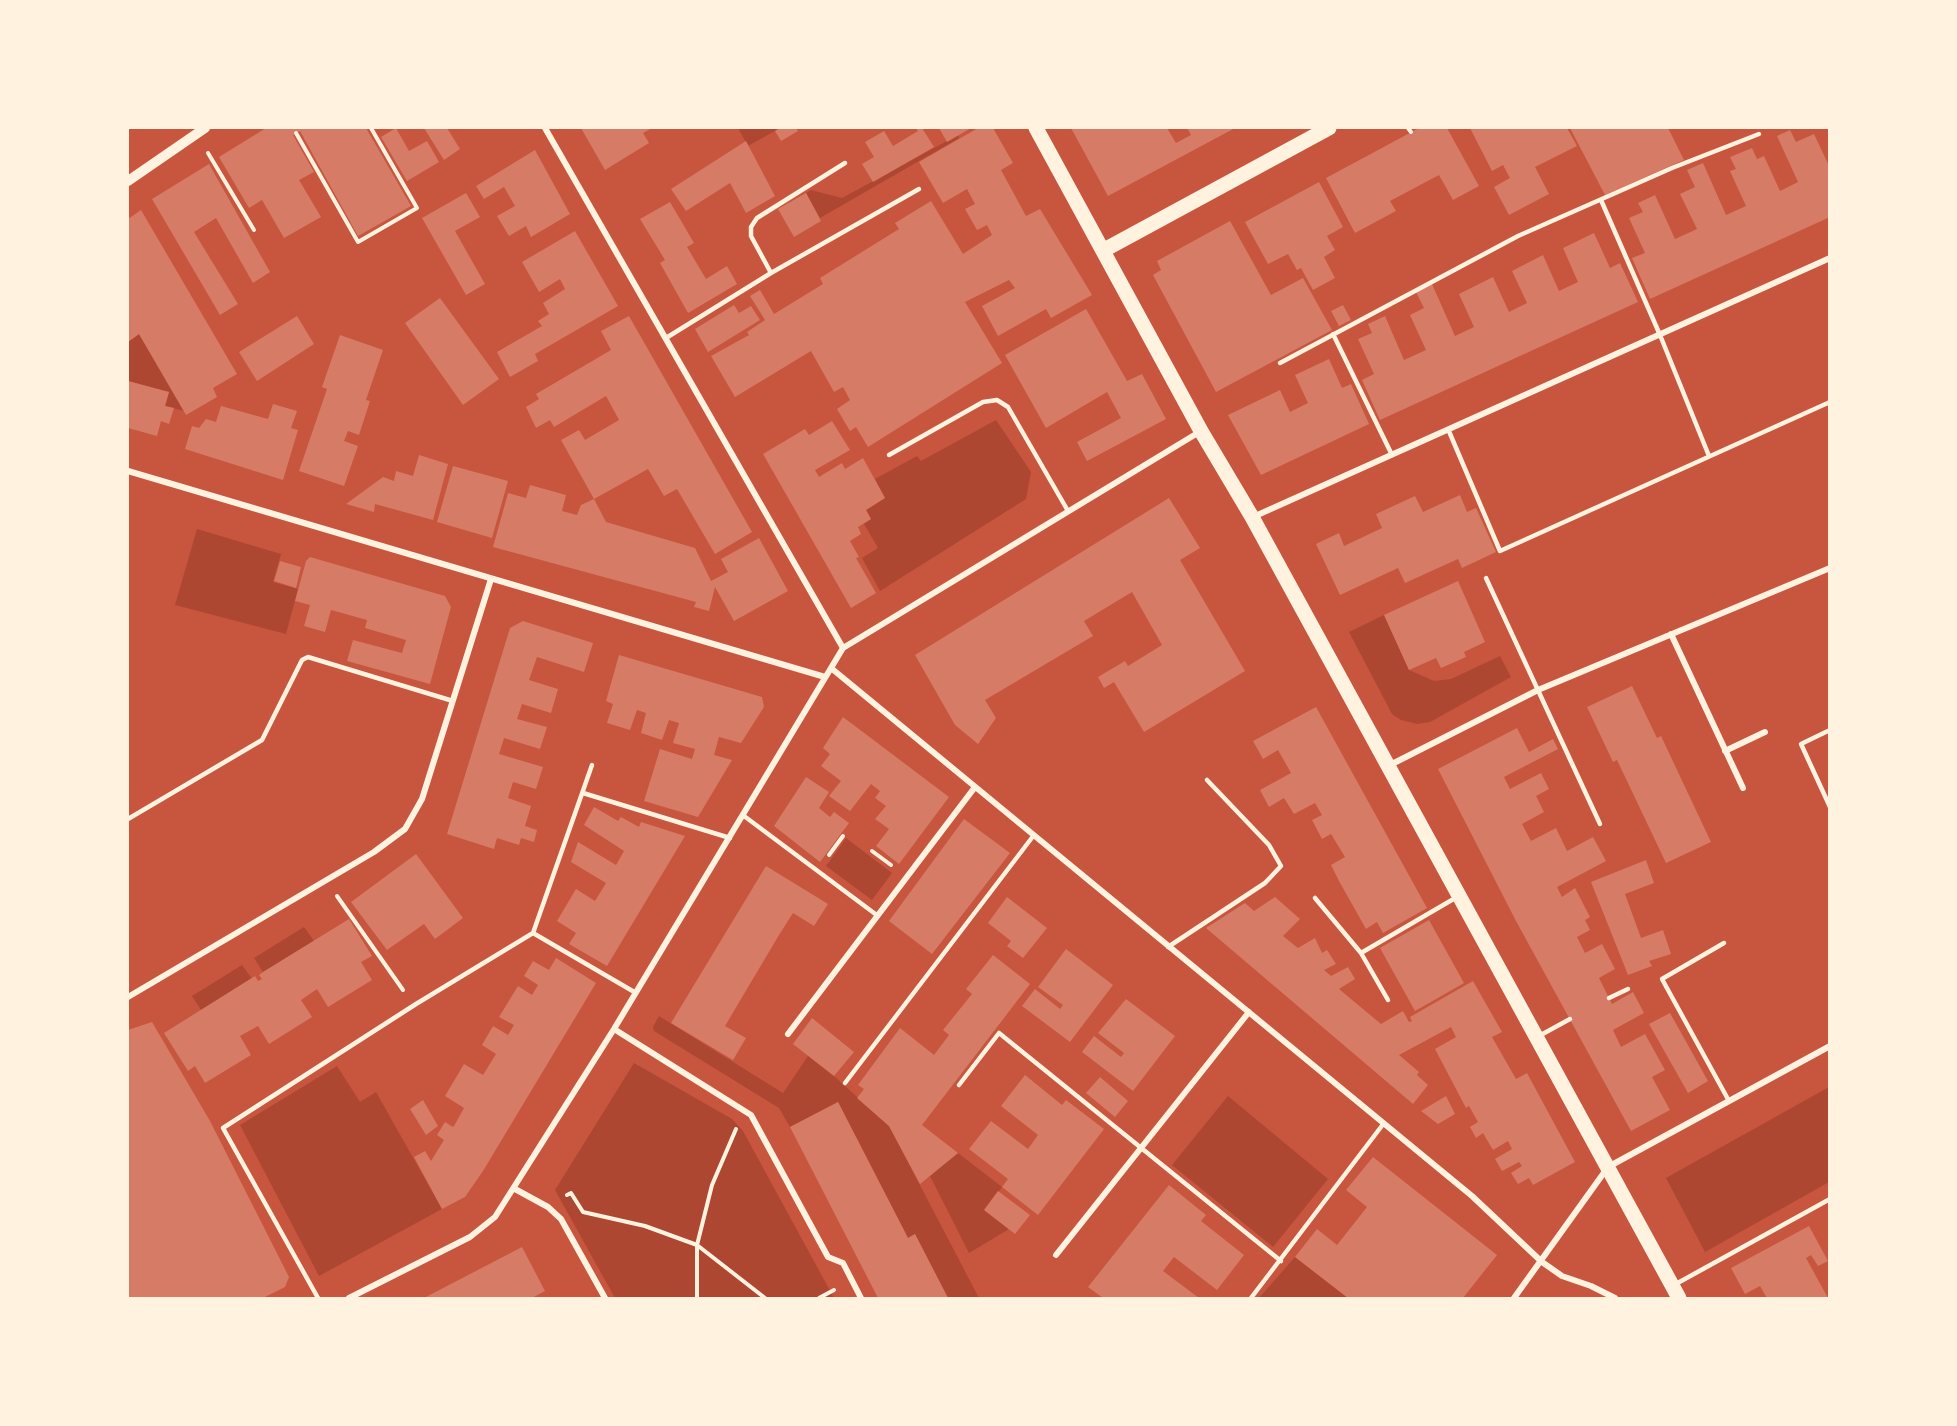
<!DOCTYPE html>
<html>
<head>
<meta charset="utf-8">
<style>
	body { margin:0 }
	#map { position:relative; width:1957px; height:1426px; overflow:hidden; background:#c8553d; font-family:Poppins,sans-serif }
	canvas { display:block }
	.frame { position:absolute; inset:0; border:129px solid #fff3e0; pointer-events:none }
</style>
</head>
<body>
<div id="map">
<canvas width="1957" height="1426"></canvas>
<div class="frame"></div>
</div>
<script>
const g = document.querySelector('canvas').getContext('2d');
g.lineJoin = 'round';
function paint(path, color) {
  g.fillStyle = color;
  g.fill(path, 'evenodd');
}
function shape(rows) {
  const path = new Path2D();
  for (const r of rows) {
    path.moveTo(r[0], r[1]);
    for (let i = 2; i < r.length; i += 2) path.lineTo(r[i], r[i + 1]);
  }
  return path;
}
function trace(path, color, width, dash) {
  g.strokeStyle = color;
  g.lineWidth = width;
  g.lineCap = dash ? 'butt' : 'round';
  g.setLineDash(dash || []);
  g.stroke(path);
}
paint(shape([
	[738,128,780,128,748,146],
	[958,135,959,138,820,218,806,193,811,190,842,198],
	[139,334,184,411,165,406,169,392,128,381,128,342],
	[996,420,1031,472,1026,499,880,591,862,558,878,548,864,524,871,519,866,510,885,498,875,479,917,456,921,461],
	[197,529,281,554,273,582,298,589,286,634,175,605],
	[1384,615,1409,670,1434,681,1451,679,1500,656,1511,677,1430,722,1417,724,1401,720,1392,714,1349,632],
	[846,838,892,873,872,900,826,866],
	[304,927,314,941,263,972,254,958],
	[242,965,252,979,201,1010,192,996],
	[659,1016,783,1093,808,1056,834,1076,889,1126,979,1298,948,1298,915,1234,908,1238,838,1102,790,1127,779,1108,654,1031,653,1027],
	[634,1063,732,1119,743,1131,834,1298,615,1298,555,1190],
	[337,1066,360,1102,376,1092,442,1209,319,1276,240,1125],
	[1829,1087,1829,1182,1705,1252,1666,1178],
	[1228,1096,1328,1179,1273,1247,1172,1165],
	[958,1153,1002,1187,985,1210,1009,1229,969,1253,930,1176],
	[1295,1257,1348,1298,1259,1298]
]), '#ae4732');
paint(shape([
	[266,128,366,128,411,206,358,236,300,131,293,135,314,172,299,180,321,217,284,238,262,200,249,208,219,157],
	[396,128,409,151,427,141,439,162,407,181,381,137],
	[424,128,447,128,460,149,444,160],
	[581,128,652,128,643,133,649,143,605,170],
	[780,128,796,128,798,131,781,141,775,131],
	[916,128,922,128,934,147,873,182,862,164,874,157,865,142,884,131,893,146,918,131],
	[939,128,971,128,947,142],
	[978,128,993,128,1013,163,1001,170,1026,216,1040,209,1092,295,1051,318,1046,309,998,336,982,306,1015,288,1009,280,965,302,1002,363,868,447,856,427,850,431,837,409,850,400,843,387,834,392,811,351,735,397,711,356,749,335,747,332,765,320,750,296,760,290,774,314,823,284,820,278,899,229,895,223,931,201,963,254,992,235,987,225,977,230,965,209,975,204,967,189,943,203,919,162],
	[1071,128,1167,128,1176,143,1191,135,1187,128,1235,128,1108,196],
	[1419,128,1447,128,1479,186,1453,200,1439,175,1390,201,1396,211,1355,233,1326,178],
	[1470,128,1567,128,1577,146,1535,167,1549,194,1509,215,1494,187,1510,178,1503,165,1492,171],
	[1570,128,1668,128,1684,160,1605,195],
	[1790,130,1796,142,1814,134,1830,168,1830,217,1650,299,1632,258,1645,253,1629,218,1643,212,1638,203,1655,195,1675,239,1697,229,1680,194,1695,187,1687,170,1703,163,1726,215,1746,206,1730,171,1736,169,1730,157,1752,148,1757,159,1764,156,1780,191,1798,182,1777,136],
	[746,141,775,196,746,213,730,183,686,211,671,189],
	[535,150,570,214,531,237,526,226,509,236,497,216,515,206,504,187,484,199,476,186],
	[209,164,270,272,253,283,216,218,194,232,238,304,220,315,152,199],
	[1319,182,1343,227,1327,236,1335,250,1324,257,1335,278,1313,290,1301,268,1297,270,1288,254,1268,264,1245,222],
	[466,193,480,217,455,231,485,284,466,295,422,218],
	[806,193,821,221,794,237,778,209],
	[670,202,694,243,687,247,706,279,727,266,737,284,688,313,660,263,665,260,640,219],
	[141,210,237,374,213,388,217,397,186,415,139,334,128,342,128,219],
	[1230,221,1271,295,1303,278,1332,330,1216,392,1153,275,1161,270,1157,261],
	[575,231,618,306,535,354,538,361,510,377,497,352,542,326,538,321,549,314,543,303,565,289,560,279,539,292,522,262],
	[1594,233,1610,268,1620,263,1638,302,1380,420,1362,380,1374,374,1358,339,1372,333,1368,324,1385,316,1404,360,1426,350,1410,315,1424,308,1416,292,1432,284,1455,336,1474,327,1459,294,1493,277,1509,312,1527,303,1512,271,1543,255,1559,291,1578,282,1563,248],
	[440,298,499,379,463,405,405,323],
	[734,305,739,313,751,306,760,320,708,352,695,329],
	[1343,305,1351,320,1339,326,1331,311],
	[1086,309,1127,381,1142,374,1166,419,1087,461,1077,442,1121,418,1107,392,1046,428,1005,355],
	[297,316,314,344,257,381,239,352],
	[629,316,752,532,715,554,677,489,664,496,648,469,594,499,606,522,695,548,711,581,728,572,721,559,759,538,788,591,734,621,715,587,709,611,694,607,696,602,493,547,508,493,526,498,530,485,566,495,562,511,577,515,581,505,594,499,561,440,579,430,585,440,619,420,606,396,554,427,550,420,536,428,526,407,539,399,536,394,611,350,601,331],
	[340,335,383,350,366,400,370,401,359,435,348,431,344,441,358,446,344,486,299,471,327,389,322,387],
	[1329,359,1342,388,1351,384,1369,424,1261,475,1228,415,1280,390,1290,412,1308,403,1295,375],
	[128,381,169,392,165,406,174,408,169,424,161,421,157,436,128,428],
	[273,404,297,411,291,428,298,430,283,480,185,449,192,426,199,428,206,419,216,422,221,406,268,419],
	[832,421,850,450,815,470,819,477,842,463,845,469,863,458,885,498,866,510,871,519,858,527,861,534,850,541,859,557,856,558,876,593,851,608,763,454,805,429,809,435],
	[419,455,448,464,433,520,375,504,374,512,346,504,383,477,394,481,396,471,413,476],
	[453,466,508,481,492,538,437,522],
	[1460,495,1467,512,1476,508,1496,552,1462,568,1458,559,1405,583,1398,568,1340,595,1316,544,1339,533,1344,546,1382,528,1376,514,1415,496,1423,512],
	[1169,498,1200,548,1180,560,1245,671,1144,732,1114,682,1104,688,1098,677,1125,661,1128,666,1162,645,1132,592,1084,621,1093,636,985,700,996,718,978,744,955,725,915,655],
	[310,557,445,596,451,607,430,684,347,661,353,640,402,653,406,640,365,628,367,620,331,610,325,632,304,626,310,605,295,601,306,561],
	[280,561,301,567,296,588,274,581],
	[1458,581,1485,642,1464,652,1466,657,1441,668,1436,658,1409,670,1384,615],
	[523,621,593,643,584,672,537,657,529,680,558,689,551,713,522,704,517,719,547,727,540,749,504,738,499,754,543,767,536,789,513,782,508,798,531,806,525,826,537,830,534,842,521,838,519,845,497,838,494,849,447,834,510,628],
	[619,655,762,697,764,707,741,743,719,737,714,755,732,760,698,817,644,801,660,749,692,759,695,749,673,743,679,723,669,720,662,740,641,733,646,713,637,710,630,730,607,723,613,704,606,701],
	[1632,686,1657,738,1661,736,1711,842,1666,863,1617,760,1613,762,1587,707],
	[1316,707,1427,908,1383,933,1377,922,1366,929,1339,881,1331,865,1345,857,1331,834,1322,839,1312,820,1322,815,1315,803,1294,814,1284,798,1269,807,1260,790,1291,773,1278,750,1263,759,1253,741],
	[843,717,949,797,899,864,876,846,889,829,875,819,886,806,875,798,880,791,871,784,850,811,829,796,841,781,821,766,830,754,823,748],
	[1517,728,1529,752,1553,739,1558,749,1504,777,1510,789,1541,773,1549,789,1536,796,1544,812,1522,824,1531,841,1556,828,1567,851,1593,837,1606,861,1557,887,1562,897,1575,888,1590,917,1585,920,1590,930,1577,937,1585,953,1602,944,1615,969,1599,978,1612,1004,1633,992,1644,1013,1613,1030,1621,1047,1645,1034,1665,1070,1652,1077,1670,1110,1631,1131,1516,921,1438,769],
	[806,777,829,792,819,808,830,817,834,812,849,823,820,862,774,826],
	[594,807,618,821,621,817,639,827,641,822,685,836,607,966,569,944,576,933,557,921,576,889,595,901,606,883,571,862,578,842,616,865,624,851,584,825],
	[964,819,1010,853,932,954,889,921],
	[416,854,463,918,435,939,424,924,387,950,351,902],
	[1646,860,1654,883,1625,894,1641,938,1663,930,1671,954,1649,961,1652,966,1628,975,1591,882],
	[766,866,828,904,814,926,793,913,779,935,725,1026,746,1038,733,1060,671,1023],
	[1007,897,1047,928,1023,958,1007,946,1011,941,988,923],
	[1275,897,1300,919,1283,936,1298,948,1315,938,1322,953,1327,950,1336,964,1324,970,1331,976,1348,967,1355,979,1339,989,1381,1024,1403,1011,1409,1022,1412,1021,1410,1017,1473,981,1502,1032,1492,1037,1516,1079,1527,1073,1575,1162,1533,1185,1529,1178,1518,1184,1511,1173,1522,1166,1519,1162,1502,1171,1495,1159,1512,1149,1508,1141,1493,1150,1483,1133,1476,1138,1470,1127,1478,1122,1469,1106,1466,1108,1435,1049,1456,1037,1451,1027,1399,1055,1419,1072,1417,1075,1428,1085,1413,1104,1206,928,1245,903,1254,911],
	[349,919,372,956,361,962,372,980,328,1007,317,989,301,1000,312,1017,269,1044,258,1026,240,1036,251,1055,205,1083,195,1066,188,1071,164,1033,255,976,258,981,262,979,259,975,263,972],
	[1429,920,1464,983,1415,1011,1380,948],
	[1066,949,1113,985,1070,1042,1022,1006,1035,989,1060,1009,1063,1005,1038,987],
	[993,955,1030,984,922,1125,958,1153,920,1184,889,1126,857,1098,864,1089,858,1085,900,1028,934,1055,949,1035,943,1030,972,994,966,989],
	[556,958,596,983,483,1171,465,1197,442,1209,414,1157,425,1151,431,1161,444,1140,437,1135,445,1122,453,1127,454,1126,464,1108,445,1096,464,1064,483,1075,496,1054,482,1045,493,1026,508,1035,514,1025,499,1017,518,986,532,995,538,985,524,976,533,961,549,970],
	[1126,999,1175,1036,1133,1091,1082,1052,1094,1036,1121,1057,1124,1053,1098,1033],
	[1670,1013,1708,1081,1688,1093,1649,1024],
	[812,1018,854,1052,834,1076,793,1044],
	[152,1022,210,1121,289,1277,285,1287,263,1298,128,1298,128,1030],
	[1025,1075,1062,1105,1066,1100,1104,1129,1038,1215,1002,1187,1008,1179,969,1149,991,1121,1028,1149,1038,1135,1001,1106],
	[1100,1077,1128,1101,1115,1117,1086,1093],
	[1446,1096,1455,1114,1438,1124,1421,1111],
	[423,1100,438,1126,426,1135,410,1109],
	[838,1102,908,1238,915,1234,948,1298,878,1298,790,1127],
	[1373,1157,1497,1255,1463,1298,1348,1298,1295,1257,1317,1229,1337,1245,1367,1207,1346,1190],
	[1169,1185,1206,1215,1201,1221,1244,1255,1217,1290,1174,1257,1163,1271,1199,1298,1103,1298,1088,1287],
	[998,1191,1030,1215,1015,1234,984,1210],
	[1809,1226,1828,1261,1818,1266,1811,1255,1806,1258,1828,1298,1767,1298,1760,1286,1745,1294,1731,1268],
	[522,1247,545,1291,532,1298,424,1298]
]), '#d67c66');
trace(shape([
	[1408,128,1411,132],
	[296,133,358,242,417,208,371,128],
	[208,153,254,230],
	[872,851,891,865],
	[829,855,843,836],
	[337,896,403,990],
	[567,1195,571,1193,583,1212,645,1226,697,1245,765,1298],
	[697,1298,697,1245,712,1185,736,1129],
	[819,1298,834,1290]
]), '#fff3e0', 4);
trace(shape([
	[1601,200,1660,335,1709,456],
	[771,273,751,236,751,227,757,218,845,163],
	[1333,334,1392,455],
	[666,338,771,273,919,189],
	[1280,363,1518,236,1672,168,1759,134],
	[1448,429,1500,551,1830,402],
	[889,455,983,402,997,400,1008,407,1068,511],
	[1486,578,1600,824],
	[1830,730,1801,744,1830,807],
	[583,793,730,838],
	[744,816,878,916],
	[128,819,262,740,302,660,308,657,453,701],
	[1315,898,1361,953,1388,1000],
	[533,933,636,993],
	[1724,943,1662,979,1729,1101],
	[1168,947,1265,883,1281,866,1269,845,1207,780],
	[1361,953,1457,897],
	[1609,998,1628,989],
	[1539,1036,1570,1019],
	[845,1083,1034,835],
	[959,1085,999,1033,1281,1261],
	[1674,1285,1830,1199],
	[318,1298,223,1128,416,1004,533,933,592,765],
	[1251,1298,1384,1123]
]), '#fff3e0', 4.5);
trace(shape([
	[545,128,843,648],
	[128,471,825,677],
	[1253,517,1830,258],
	[1671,634,1743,788],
	[831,668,1472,1196,1542,1262,1562,1276,1591,1286,1615,1298],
	[1725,751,1765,732],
	[1390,765,1538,690,1830,568],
	[128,997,374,852,405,829,422,799,491,579],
	[614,1029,751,1115,828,1257,843,1263,861,1298],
	[788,1034,975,787],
	[515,1189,548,1207,561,1219,605,1298],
	[1056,1255,1249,1012],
	[349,1298,470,1237,495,1217,614,1029,843,648,1201,431],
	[1514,1298,1608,1167,1830,1046]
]), '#fff3e0', 6);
trace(shape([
	[128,181,205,128]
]), '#fff3e0', 10);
trace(shape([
	[1036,128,1201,431,1252,517,1679,1298],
	[1104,250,1329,128]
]), '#fff3e0', 15);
</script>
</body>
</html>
